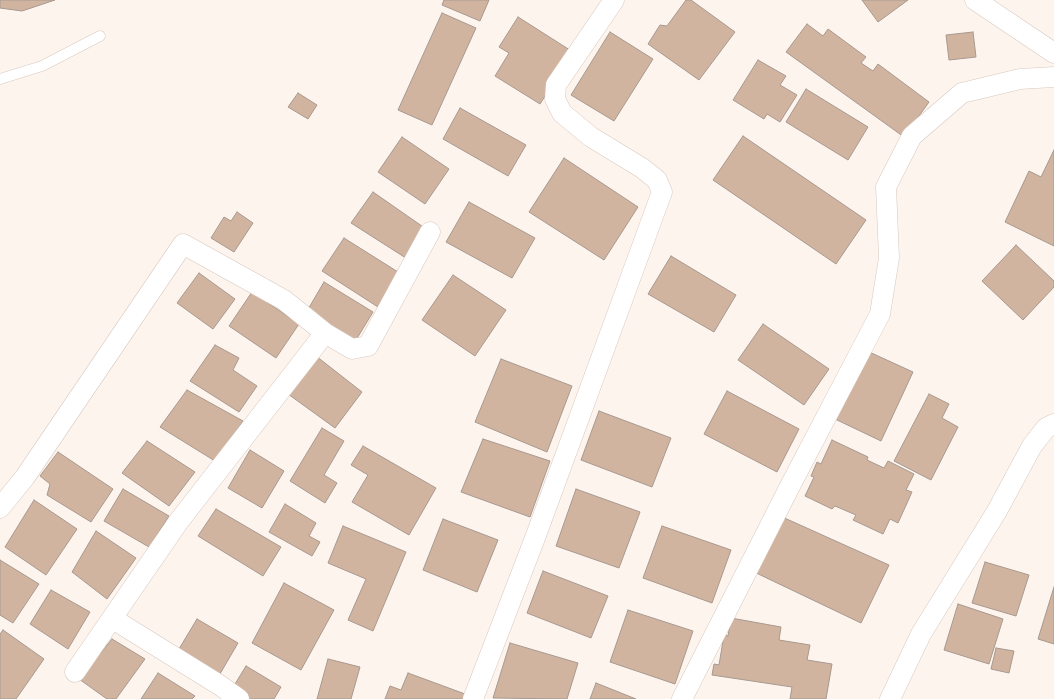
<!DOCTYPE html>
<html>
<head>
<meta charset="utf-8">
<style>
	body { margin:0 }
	canvas { display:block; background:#fef4ee }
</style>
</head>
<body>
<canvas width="1054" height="699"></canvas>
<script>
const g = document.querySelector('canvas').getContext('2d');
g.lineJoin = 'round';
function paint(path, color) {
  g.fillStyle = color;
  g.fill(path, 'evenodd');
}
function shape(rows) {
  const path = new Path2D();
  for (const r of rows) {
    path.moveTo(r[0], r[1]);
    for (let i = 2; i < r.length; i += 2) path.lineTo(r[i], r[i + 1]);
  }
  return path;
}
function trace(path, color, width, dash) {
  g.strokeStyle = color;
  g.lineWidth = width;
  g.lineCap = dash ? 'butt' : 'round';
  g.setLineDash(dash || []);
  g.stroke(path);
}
const building = shape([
	[0,0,55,0,22,11,0,8,0,0],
	[444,0,489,0,480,21,442,5,444,0],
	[686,0,691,0,735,32,699,80,648,44,660,25,667,26,686,0],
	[862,0,908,0,878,22,862,0],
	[442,13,476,28,432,125,398,110,442,13],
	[518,17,573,52,540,104,495,76,509,53,499,47,518,17],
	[807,24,823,36,828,29,866,57,861,63,873,71,878,64,929,102,904,137,786,52,807,24],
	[610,32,653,59,614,121,571,95,610,32],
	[973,32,976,57,949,60,946,35,973,32],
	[758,60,786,76,780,85,797,95,780,122,767,114,764,119,733,100,758,60],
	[806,89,868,127,848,160,786,122,806,89],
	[298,93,317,105,308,119,288,107,298,93],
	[460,108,526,145,508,176,443,139,460,108],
	[743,136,866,220,836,264,713,180,743,136],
	[402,137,449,169,425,204,378,172,402,137],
	[1054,150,1054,246,1005,222,1029,171,1041,177,1054,150],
	[564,158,638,207,604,260,529,212,564,158],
	[373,192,429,231,409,260,351,223,373,192],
	[469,202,535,238,512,278,446,242,469,202],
	[237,212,253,223,234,252,211,238,224,217,231,221,237,212],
	[344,238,398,272,378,307,322,271,344,238],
	[1016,245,1054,281,1054,287,1023,320,982,281,1016,245],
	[671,256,736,295,714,332,648,294,671,256],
	[199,273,235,299,213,329,177,303,199,273],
	[453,275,506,310,475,356,422,320,453,275],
	[324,282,373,312,356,340,307,311,324,282],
	[252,292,299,324,276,358,229,326,252,292],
	[763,324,829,369,804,405,738,360,763,324],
	[215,345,239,358,233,370,257,386,239,412,190,381,215,345],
	[867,351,913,372,881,441,835,419,867,351],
	[316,356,362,392,335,428,288,394,316,356],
	[501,359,572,386,547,452,475,422,501,359],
	[187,390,243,421,215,461,160,427,187,390],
	[727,391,799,429,777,472,704,434,727,391],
	[929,394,949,404,942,418,958,427,931,480,894,461,929,394],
	[599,411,671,438,652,487,581,460,599,411],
	[322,428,344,441,324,475,337,483,325,503,290,481,322,428],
	[483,439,550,461,530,517,461,492,483,439],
	[832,440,868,457,867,460,884,468,888,461,914,474,906,490,912,492,898,523,890,519,883,534,853,520,856,515,835,506,832,509,805,496,814,477,811,476,817,462,821,464,832,440],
	[147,441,195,472,169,506,122,473,147,441],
	[363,446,436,488,409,535,352,502,368,475,351,465,363,446],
	[250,450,284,471,262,508,228,488,250,450],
	[58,452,113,489,91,522,47,495,50,484,40,476,58,452],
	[123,489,169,516,149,547,104,521,123,489],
	[576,489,640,512,619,568,556,546,576,489],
	[34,500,77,529,46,575,5,547,34,500],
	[285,504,316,523,309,536,320,542,312,556,269,532,285,504],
	[216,509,281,547,263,576,198,536,216,509],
	[780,516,889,565,861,623,752,571,780,516],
	[443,519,498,540,477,592,423,570,443,519],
	[343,526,406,552,373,631,348,620,366,579,328,563,343,526],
	[662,526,731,550,712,603,643,578,662,526],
	[96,531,136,558,107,599,72,572,96,531],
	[0,560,39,584,13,623,0,615,0,560],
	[985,562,1029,575,1016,616,972,603,985,562],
	[543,571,608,596,591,638,527,613,543,571],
	[284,583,334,610,301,670,252,643,284,583],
	[1054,587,1054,644,1038,639,1054,587],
	[51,590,90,612,68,649,30,624,51,590],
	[958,604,1003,619,989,664,944,650,958,604],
	[628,610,693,631,675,684,610,662,628,610],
	[731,618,781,627,779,640,810,645,807,660,832,664,826,699,790,699,792,687,712,675,714,664,719,665,724,635,728,636,731,618],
	[197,619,238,643,217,679,176,654,197,619],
	[3,630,44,659,16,699,0,699,0,634,3,630],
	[112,639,145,659,116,699,107,699,79,679,112,639],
	[510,643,578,663,567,699,493,698,510,643],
	[996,648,1014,651,1009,673,991,669,996,648],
	[328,659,360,667,351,699,317,699,328,659],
	[246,666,281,687,274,699,249,699,232,689,246,666],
	[158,673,195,696,192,699,141,699,158,673],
	[408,673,465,694,463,699,385,699,390,686,401,690,408,673],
	[596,683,636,699,590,699,596,683]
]);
paint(building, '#d1b4a0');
trace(building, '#a7998f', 1);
const lane = shape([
	[0,79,42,66,100,36]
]);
const street = shape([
	[975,0,1054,53],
	[0,508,25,477,183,244,284,300,325,333,352,349,368,346,430,232],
	[113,619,221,686,239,699],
	[75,672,179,521,325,333],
	[473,699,535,538,662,192,657,180,642,168,591,137,562,113,555,99,556,85,614,0],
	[682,699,789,488,880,314,889,258,886,187,912,136,962,93,1020,79,1054,77],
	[890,699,921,634,997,511,1032,446,1046,428,1054,424]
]);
trace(lane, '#d7c8be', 11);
trace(street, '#d7c8be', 21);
trace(lane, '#fff', 10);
trace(street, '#fff', 20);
</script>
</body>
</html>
